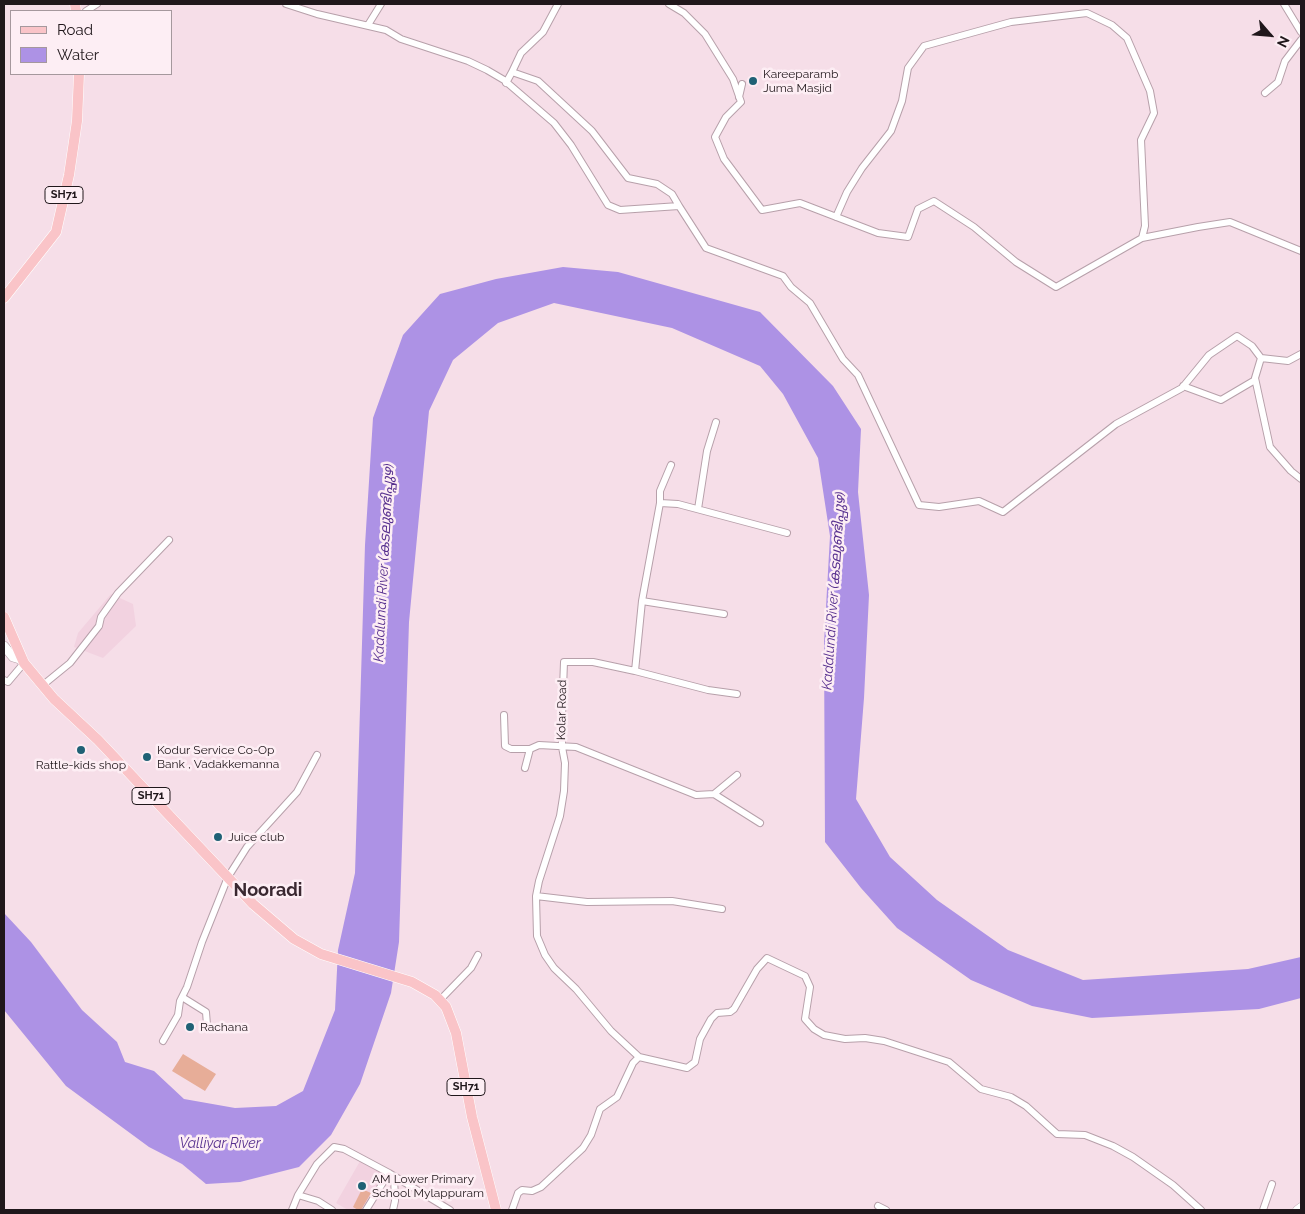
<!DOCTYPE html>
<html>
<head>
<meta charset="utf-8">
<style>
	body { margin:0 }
	#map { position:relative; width:1305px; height:1214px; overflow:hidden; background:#f6dee8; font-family:Raleway,sans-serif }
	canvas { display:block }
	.frame { position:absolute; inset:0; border:5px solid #20171b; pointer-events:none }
	.legend { position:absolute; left:10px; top:10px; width:162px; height:65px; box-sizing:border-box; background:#fdeef4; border:1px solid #a5989d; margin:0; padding:6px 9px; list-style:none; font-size:15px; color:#20171b }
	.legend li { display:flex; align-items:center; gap:10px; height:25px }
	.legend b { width:25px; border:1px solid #a5989d }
	.north { position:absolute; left:1245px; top:10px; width:50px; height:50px; -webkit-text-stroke:4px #fdeef4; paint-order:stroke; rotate:117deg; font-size:14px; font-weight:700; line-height:20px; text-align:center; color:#20171b }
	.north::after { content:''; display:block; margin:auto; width:18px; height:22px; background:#20171b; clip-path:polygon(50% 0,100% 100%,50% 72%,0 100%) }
</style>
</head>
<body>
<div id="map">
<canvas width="1305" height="1214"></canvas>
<div class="frame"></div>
<ul class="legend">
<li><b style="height:6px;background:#fac4c8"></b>Road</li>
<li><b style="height:14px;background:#ad92e5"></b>Water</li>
</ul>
<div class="north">N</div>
</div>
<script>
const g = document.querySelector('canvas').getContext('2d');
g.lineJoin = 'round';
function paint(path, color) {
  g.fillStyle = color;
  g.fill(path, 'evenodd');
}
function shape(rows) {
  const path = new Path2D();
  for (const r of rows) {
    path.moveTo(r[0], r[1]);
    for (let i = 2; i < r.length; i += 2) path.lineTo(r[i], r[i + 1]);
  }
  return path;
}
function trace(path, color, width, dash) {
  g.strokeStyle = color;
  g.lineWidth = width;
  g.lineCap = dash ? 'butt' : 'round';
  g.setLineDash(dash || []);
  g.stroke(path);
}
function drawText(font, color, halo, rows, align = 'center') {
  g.font = font + ' Raleway,"Noto Sans Malayalam",sans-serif';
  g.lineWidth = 5;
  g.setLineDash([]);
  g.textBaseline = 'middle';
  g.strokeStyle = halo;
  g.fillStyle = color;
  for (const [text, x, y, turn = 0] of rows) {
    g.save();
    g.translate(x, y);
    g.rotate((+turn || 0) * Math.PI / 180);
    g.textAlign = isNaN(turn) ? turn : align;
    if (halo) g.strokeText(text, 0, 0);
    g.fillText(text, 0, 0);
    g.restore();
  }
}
paint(shape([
	[111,594,133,604,136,626,103,658,74,647,78,633],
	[363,1156,389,1169,362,1210,348,1210,336,1203]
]), '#f2d2e0');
paint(shape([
	[183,1054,216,1074,205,1091,172,1071],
	[362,1189,371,1193,361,1210,358,1210,353,1207]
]), '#e7ad98');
paint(shape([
	[563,267,618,272,760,312,833,386,861,429,858,492,869,595,864,698,856,799,890,857,937,900,1008,950,1083,980,1248,969,1301,957,1301,998,1259,1009,1092,1018,1032,1006,971,980,897,928,861,888,825,842,824,643,830,536,818,458,783,394,760,366,672,328,554,303,498,323,453,360,429,411,409,622,399,942,391,993,360,1084,331,1135,299,1167,240,1182,206,1184,182,1164,149,1147,66,1086,4,1010,4,913,31,942,82,1010,117,1042,125,1062,154,1071,184,1099,235,1108,276,1106,303,1091,335,1010,338,950,355,873,365,545,373,418,403,335,440,294,496,279]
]), '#ad92e5');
const minor = shape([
	[286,4,317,14,386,30,401,39,468,61,487,70,504,80,554,123,571,145,608,205,620,210,679,206,706,248,783,276,791,287,810,303,843,359,858,375,919,505,939,507,979,501,1003,512,1116,424,1182,388,1209,355,1237,336,1252,346,1261,358],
	[669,4,684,13,705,34,733,79,741,102,726,117,715,137,724,159,762,210,800,203,878,233,908,237,918,209,934,201,974,227,1016,262,1056,287,1142,238,1198,227,1230,222,1301,251],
	[1284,4,1301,32],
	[86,11,97,4],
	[368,25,381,4],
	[512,72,521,53,543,32,558,4],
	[506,83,512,72,538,81,592,131,628,178,657,184,672,194,679,206],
	[1265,93,1278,82,1285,61,1301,40],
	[739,97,742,84],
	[836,217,847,192,862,168,891,131,902,101,908,68,924,46,1011,22,1087,13,1112,25,1127,38,1150,91,1154,113,1141,140,1145,226,1142,238],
	[1261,358,1255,378,1270,447,1291,471,1301,479],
	[1261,358,1288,361,1301,354],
	[1183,386,1221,400,1255,380],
	[660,503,660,491,671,465],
	[698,509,707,451,716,422],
	[642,601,724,614],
	[635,671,708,690,737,694],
	[4,680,8,682,24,663],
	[43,685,70,663,99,626,101,617,118,593,169,540],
	[504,715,505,746,511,749,530,749,539,745,576,747,696,795,714,794,737,775],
	[525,768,530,749],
	[714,794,760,823],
	[536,896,587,902,672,901,722,909],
	[182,997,206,1012,207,1025],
	[440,1000,471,968,478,955],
	[163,1041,178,1015,180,1001,187,987,202,942,228,877,247,847,297,792,317,755],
	[639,1057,611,1031,576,989,554,968,545,955,537,936,536,896,539,881,560,816,564,791,565,763,562,747,562,716,564,662,593,662,635,671,642,601,660,503,678,504,787,533],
	[298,1195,317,1164,334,1147,344,1149,389,1173],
	[878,1206,886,1210],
	[292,1210,298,1195,318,1201,332,1210],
	[366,1210,389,1173,450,1210],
	[393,1210,395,1201,394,1176],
	[512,1210,518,1193,522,1190,532,1191,541,1187,583,1148,591,1135,600,1109,617,1097,633,1063,639,1057,687,1068,695,1062,700,1039,711,1019,717,1013,730,1012,734,1009,757,969,767,958,805,976,810,987,805,1019,814,1029,824,1035,845,1039,865,1038,884,1041,949,1062,981,1089,1011,1097,1026,1106,1057,1134,1085,1135,1113,1146,1133,1157,1173,1185,1201,1210],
	[1263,1210,1272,1184]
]);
const tertiary = shape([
	[1297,1210,1301,1207]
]);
const secondary = shape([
	[4,646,13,657,23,660]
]);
const primary = shape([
	[75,4,76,11],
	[4,298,56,232,69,175,77,121,79,74],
	[4,617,24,663,54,699,98,740,253,904,294,939,321,954,412,982,435,995,446,1007,456,1033,472,1117,496,1210]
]);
trace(minor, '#b7a0aa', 8);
trace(tertiary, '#b7a0aa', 9);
trace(secondary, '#b7a0aa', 10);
trace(primary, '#fff', 11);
trace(minor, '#fff', 6);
trace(tertiary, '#fff', 8);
trace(secondary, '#fff', 9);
trace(primary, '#fac4c8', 10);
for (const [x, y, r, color] of [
	[753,81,5,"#1f6175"],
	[81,750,5,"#1f6175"],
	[147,757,5,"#1f6175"],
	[218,837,5,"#1f6175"],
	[190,1027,5,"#1f6175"],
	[362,1186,5,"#1f6175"]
]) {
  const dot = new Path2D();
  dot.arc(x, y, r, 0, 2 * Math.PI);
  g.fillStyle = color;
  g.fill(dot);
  trace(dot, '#fdeef4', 2);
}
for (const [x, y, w] of [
	[64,195,38],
	[151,796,38],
	[466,1087,38]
]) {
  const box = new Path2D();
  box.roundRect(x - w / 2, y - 8.5, w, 17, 4);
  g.fillStyle = '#fdeef4';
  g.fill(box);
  trace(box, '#20171b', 1);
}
drawText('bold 11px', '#20171b', null, [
	["SH71",64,195],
	["SH71",151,796],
	["SH71",466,1087]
]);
drawText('12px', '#20171b', '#fdeef4', [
	["Kareeparamb",763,74],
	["Juma Masjid",763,88],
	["Kodur Service Co-Op",157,750],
	["Bank , Vadakkemanna",157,764],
	["Rattle-kids shop",81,765,"center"],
	["Juice club",228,837],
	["Rachana",200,1027],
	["AM Lower Primary",372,1179],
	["School Mylappuram",372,1193]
], 'left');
drawText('12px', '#20171b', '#fdeef4', [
	["Kolar Road",562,710,-89]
]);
drawText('italic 14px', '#57308f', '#fdeef4', [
	["Kadalundi River (കടലുണ്ടിപ്പുഴ)",384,563,-87],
	["Kadalundi River (കടലുണ്ടിപ്പുഴ)",834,591,-86],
	["Valliyar River",220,1144]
]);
drawText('bold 18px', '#3a2831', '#fdeef4', [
	["Nooradi",268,891]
]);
</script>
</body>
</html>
